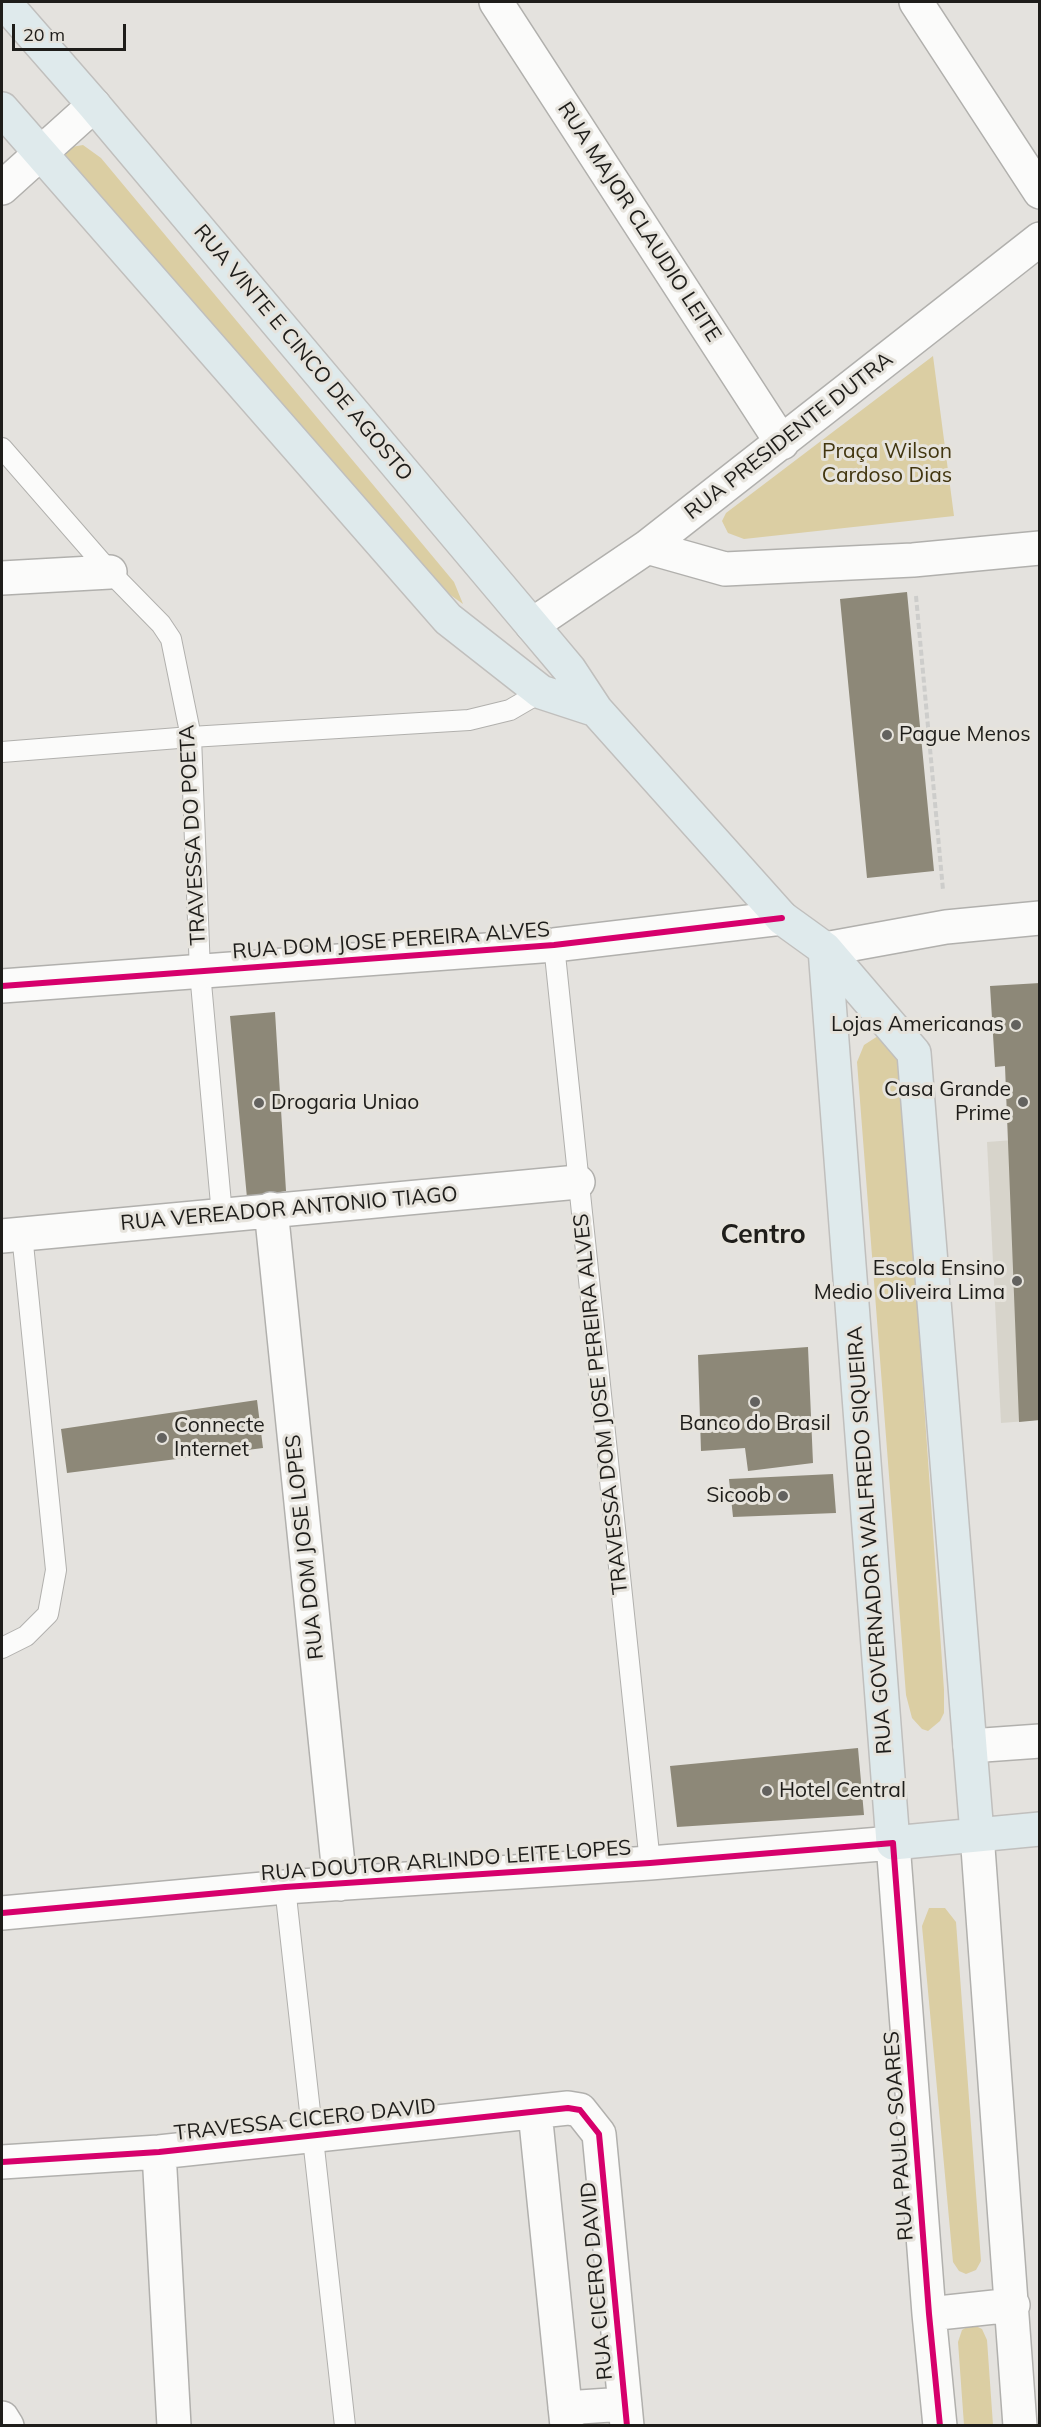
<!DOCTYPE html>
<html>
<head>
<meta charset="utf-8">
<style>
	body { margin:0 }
	#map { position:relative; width:1041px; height:2427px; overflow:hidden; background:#e4e2de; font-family:Mulish,sans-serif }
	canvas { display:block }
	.frame { position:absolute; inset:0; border:3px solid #1e1d1a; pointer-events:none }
	.scale { position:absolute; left:12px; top:24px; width:114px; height:27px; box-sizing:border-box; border:3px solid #1e1d1a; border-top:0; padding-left:8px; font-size:18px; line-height:21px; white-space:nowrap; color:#1e1d1a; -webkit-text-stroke:4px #e6e3dc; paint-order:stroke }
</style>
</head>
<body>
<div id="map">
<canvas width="1041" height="2427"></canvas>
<div class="frame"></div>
<div class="scale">20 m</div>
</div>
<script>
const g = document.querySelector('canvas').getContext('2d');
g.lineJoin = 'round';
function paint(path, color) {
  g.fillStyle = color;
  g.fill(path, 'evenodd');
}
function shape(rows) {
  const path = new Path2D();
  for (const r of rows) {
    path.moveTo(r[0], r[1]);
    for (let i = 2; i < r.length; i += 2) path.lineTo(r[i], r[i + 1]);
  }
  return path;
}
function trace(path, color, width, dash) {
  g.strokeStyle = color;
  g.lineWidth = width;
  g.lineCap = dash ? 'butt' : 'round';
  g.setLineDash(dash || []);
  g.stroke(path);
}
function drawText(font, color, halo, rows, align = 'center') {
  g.font = font + ' Mulish,sans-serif';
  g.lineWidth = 6;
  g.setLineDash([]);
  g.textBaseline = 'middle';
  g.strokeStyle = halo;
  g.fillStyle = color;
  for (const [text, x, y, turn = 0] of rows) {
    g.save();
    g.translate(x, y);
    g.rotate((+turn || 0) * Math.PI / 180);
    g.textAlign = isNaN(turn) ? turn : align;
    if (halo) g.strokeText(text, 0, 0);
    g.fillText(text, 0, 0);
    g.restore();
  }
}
paint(shape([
	[1039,1138,1039,1420,1001,1423,987,1142]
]), '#d7d4cb');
paint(shape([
	[83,145,101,158,454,582,463,604,442,589,66,164,66,148],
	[933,356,954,516,744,539,728,533,722,521,726,513],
	[878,1036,900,1058,944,1690,944,1713,940,1721,928,1731,922,1729,912,1718,906,1695,857,1062,864,1045],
	[929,1908,945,1908,956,1922,981,2261,976,2270,966,2274,959,2271,953,2262,922,1926],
	[972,2324,982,2329,987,2340,993,2425,964,2425,958,2342,962,2330]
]), '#dbcea3');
paint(shape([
	[907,592,934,871,867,878,840,599],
	[1040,983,1040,1420,1019,1422,1005,1066,995,1067,990,986],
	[275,1012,286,1191,247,1198,230,1016],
	[808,1347,813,1463,748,1471,745,1448,701,1451,698,1355],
	[257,1400,263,1448,67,1473,61,1429],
	[833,1474,836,1513,733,1517,729,1479],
	[858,1748,864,1815,677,1827,670,1766]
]), '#8d8878');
const service = shape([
	[2,448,110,572,161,624,171,639,191,737,200,972,222,1215],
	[2,752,191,737,469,720,510,710,541,692],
	[554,945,650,1863],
	[2,1648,26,1636,48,1614,56,1570,22,1234],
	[285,1887,345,2426]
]);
const minor = shape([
	[496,2,782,443],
	[916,2,1040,192],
	[2,188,94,105],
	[647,547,725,569,913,560,1040,548],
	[2,578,110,572],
	[532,625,647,547,1040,239],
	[825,949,946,927,1040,918],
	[2,986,554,945,782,918],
	[271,1209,340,1884],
	[2,1236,578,1182],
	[970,1746,1040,1741],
	[977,1834,1020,2426],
	[2,1913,285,1887,650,1863,893,1843,929,2314,940,2426],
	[535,2112,567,2426],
	[159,2152,174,2426],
	[2,2162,159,2152,568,2108,580,2110,599,2134,627,2426],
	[929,2314,1013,2305],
	[565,2408,625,2404],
	[2,2418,7,2426]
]);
const primary = shape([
	[4,2,94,105,532,625,569,669,596,710,782,918,825,949,914,1053,977,1834],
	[2,109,448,619,541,692,596,710],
	[825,949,893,1843,1040,1829]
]);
trace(service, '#b1b0ad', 22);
trace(minor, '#b1b0ad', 36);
trace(primary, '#c0bfbd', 36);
trace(shape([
	[916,596,943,890]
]), '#cdcdcb', 4, [6, 3]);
trace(service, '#fbfbfa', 20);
trace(minor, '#fbfbfa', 33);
trace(primary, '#dfeaec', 33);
trace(shape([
	[2,986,554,945,782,918],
	[2,1913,285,1887,650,1863,893,1843,929,2314,940,2426],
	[2,2162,159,2152,568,2108,580,2110,599,2134,627,2426]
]), '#d6006c', 6);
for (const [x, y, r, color] of [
	[887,735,6,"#63625f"],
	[1016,1025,6,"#63625f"],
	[1023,1102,6,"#63625f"],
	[259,1103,6,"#63625f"],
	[1017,1281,6,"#63625f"],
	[755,1402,6,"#63625f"],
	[162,1438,6,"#63625f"],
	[783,1496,6,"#63625f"],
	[767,1791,6,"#63625f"]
]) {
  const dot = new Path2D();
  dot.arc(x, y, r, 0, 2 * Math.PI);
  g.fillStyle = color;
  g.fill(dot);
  trace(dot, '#e6e3dc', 2);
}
drawText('21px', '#1e1d1a', '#e6e3dc', [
	["RUA MAJOR CLAUDIO LEITE",639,222,57],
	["RUA VINTE E CINCO DE AGOSTO",303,353,50],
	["RUA PRESIDENTE DUTRA",789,436,-38],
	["TRAVESSA DO POETA",193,835,-93],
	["RUA DOM JOSE PEREIRA ALVES",391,941,-4],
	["RUA VEREADOR ANTONIO TIAGO",289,1209,-5],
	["TRAVESSA DOM JOSE PEREIRA ALVES",601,1404,-96],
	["RUA GOVERNADOR WALFREDO SIQUEIRA",870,1540,-94],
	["RUA DOM JOSE LOPES",305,1547,-96],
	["RUA DOUTOR ARLINDO LEITE LOPES",446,1861,-4],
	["TRAVESSA CICERO DAVID",305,2120,-6],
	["RUA PAULO SOARES",899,2136,-94],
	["RUA CICERO DAVID",597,2281,-95]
]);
drawText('21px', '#423610', '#e6e3dc', [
	["Praça Wilson",887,452],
	["Cardoso Dias",887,476]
]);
drawText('21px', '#1e1d1a', '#e6e3dc', [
	["Pague Menos",899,735],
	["Lojas Americanas",1004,1025,"right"],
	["Casa Grande",1011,1090,"right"],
	["Prime",1011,1114,"right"],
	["Drogaria Uniao",271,1103],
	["Escola Ensino",1005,1269,"right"],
	["Medio Oliveira Lima",1005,1293,"right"],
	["Banco do Brasil",755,1424,"center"],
	["Connecte",174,1426],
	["Internet",174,1450],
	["Sicoob",771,1496,"right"],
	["Hotel Central",779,1791]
], 'left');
drawText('bold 27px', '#1e1d1a', '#e6e3dc', [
	["Centro",763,1235]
]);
</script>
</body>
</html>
